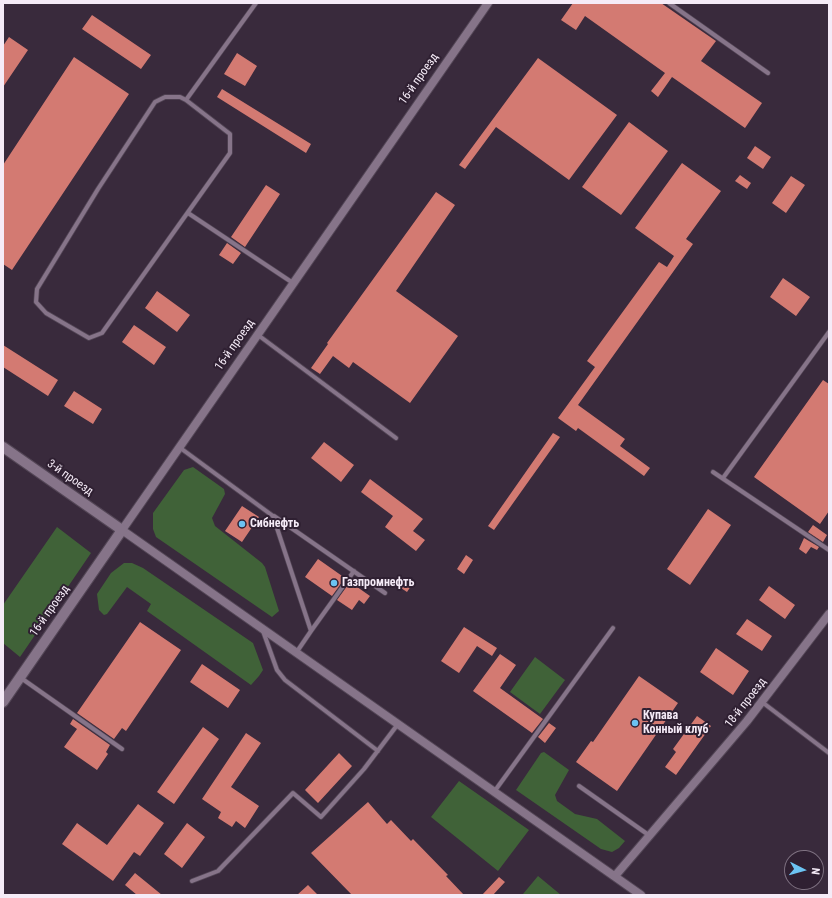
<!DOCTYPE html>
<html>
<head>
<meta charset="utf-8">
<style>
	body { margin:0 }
	#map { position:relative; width:832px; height:898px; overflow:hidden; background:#392a3c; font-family:"Roboto Condensed",sans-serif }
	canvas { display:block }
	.frame { position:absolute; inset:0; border:4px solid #f5ebf7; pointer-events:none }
	.north { position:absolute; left:784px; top:850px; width:40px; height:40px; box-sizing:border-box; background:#2f2032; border:1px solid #7e7181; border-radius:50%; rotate:96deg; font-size:11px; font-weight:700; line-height:16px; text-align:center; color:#f5ebf7 }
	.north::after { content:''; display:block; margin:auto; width:14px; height:18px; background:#6cc3f2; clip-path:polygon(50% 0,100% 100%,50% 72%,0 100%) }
</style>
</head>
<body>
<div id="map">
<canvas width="832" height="898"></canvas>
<div class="frame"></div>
<div class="north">N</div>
</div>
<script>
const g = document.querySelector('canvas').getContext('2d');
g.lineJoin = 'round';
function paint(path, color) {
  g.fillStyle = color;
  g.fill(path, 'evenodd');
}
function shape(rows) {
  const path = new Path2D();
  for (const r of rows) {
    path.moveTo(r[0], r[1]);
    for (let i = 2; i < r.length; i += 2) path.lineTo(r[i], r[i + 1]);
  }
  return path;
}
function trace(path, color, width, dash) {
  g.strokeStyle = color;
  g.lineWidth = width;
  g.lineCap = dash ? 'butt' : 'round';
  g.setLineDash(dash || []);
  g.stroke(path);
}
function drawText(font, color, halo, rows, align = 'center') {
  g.font = font + ' "Roboto Condensed",sans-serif';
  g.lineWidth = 4;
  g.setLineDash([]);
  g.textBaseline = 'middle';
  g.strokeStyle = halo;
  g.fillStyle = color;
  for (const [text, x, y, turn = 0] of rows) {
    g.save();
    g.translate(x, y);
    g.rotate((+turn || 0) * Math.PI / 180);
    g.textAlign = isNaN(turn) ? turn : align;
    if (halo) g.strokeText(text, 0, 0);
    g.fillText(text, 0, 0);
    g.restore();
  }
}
paint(shape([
	[193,467,224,489,225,494,212,518,215,526,262,563,265,567,279,611,272,617,156,537,153,529,153,513,184,470],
	[57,527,91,553,20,657,3,643,3,605],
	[124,563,132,563,143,568,253,643,263,670,259,676,251,685,147,611,151,604,127,587,107,614,104,615,99,610,97,594,111,573],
	[535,657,565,680,540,714,510,692],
	[544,752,569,770,555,795,557,801,575,814,597,819,625,841,619,848,612,852,601,849,516,790,541,753],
	[459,781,529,830,498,871,431,817],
	[538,876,561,895,523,894]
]), '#406238');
paint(shape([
	[573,3,661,3,716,41,701,61,762,103,745,128,672,77,658,97,651,91,665,73,585,16,576,30,561,20],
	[92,15,151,55,141,69,82,29],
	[9,37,28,50,3,87,3,46],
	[237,53,257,66,245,86,224,74],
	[74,57,129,94,12,270,3,264,3,165],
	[538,58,617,115,569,180,496,127,465,169,459,165],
	[222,89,311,144,306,153,217,97],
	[629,122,668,151,621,215,582,187],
	[755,146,771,157,763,169,747,158],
	[682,163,721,191,686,239,693,244,578,405,625,439,620,446,650,468,644,476,578,428,576,431,558,418,595,367,587,361,659,262,667,267,674,256,635,228],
	[740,175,751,183,747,189,735,181],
	[791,176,805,185,786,213,772,203],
	[266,185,280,194,245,247,231,237],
	[436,192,455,205,396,291,458,336,410,403,353,362,349,368,333,356,320,374,311,368,328,344,327,343],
	[227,243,241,253,233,264,219,255],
	[783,278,810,297,796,316,770,297],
	[157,291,190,315,177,332,145,308],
	[134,325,166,347,154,365,122,342],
	[3,345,58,380,48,396,3,367],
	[823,380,829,384,829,511,820,524,754,477],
	[74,391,102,409,93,424,64,406],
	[553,433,560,437,494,530,488,526],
	[324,442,354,465,341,482,311,458],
	[370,479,423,519,413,531,425,540,416,551,385,527,393,516,361,492],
	[242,506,259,517,242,542,225,531],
	[708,509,731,525,690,585,667,569],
	[813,525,827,535,823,542,808,532],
	[804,538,819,547,817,550,811,547,806,554,799,549],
	[466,555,473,560,464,574,457,569],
	[318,559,345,578,332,596,305,577],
	[404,577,413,583,407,592,398,586],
	[350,582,370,596,364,604,359,600,352,610,337,600],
	[769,586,795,605,785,619,759,600],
	[747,619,772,636,762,651,736,634],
	[140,622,181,650,126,731,122,728,114,739,77,713],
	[464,627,497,648,492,656,477,646,459,673,441,661],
	[716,648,749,671,733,695,700,672],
	[500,654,516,665,500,688,543,719,532,733,473,691],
	[202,664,240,690,228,708,190,682],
	[639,676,678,703,617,791,576,762,591,741,593,742],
	[697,716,711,726,676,775,665,767,676,752,673,749],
	[73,719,110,745,106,752,108,754,97,770,64,747,77,729,70,724],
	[549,723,556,728,545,743,538,737],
	[203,727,219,739,174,804,157,792],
	[246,733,261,743,231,787,259,806,245,828,236,821,232,827,218,818,221,812,202,799],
	[339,753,352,766,318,803,305,790],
	[368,802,387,824,391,820,411,841,413,839,448,875,446,876,464,895,352,895,311,853],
	[138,804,164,823,140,856,134,852,113,881,62,844,77,823,107,845],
	[187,823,205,837,182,868,164,854],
	[135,873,162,895,137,895,125,885],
	[499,877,505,882,493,895,482,895],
	[308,885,318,895,297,895]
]), '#d37a72');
const service = shape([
	[669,3,768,73],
	[165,97,180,97,186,100,230,134,230,153,102,333,89,338,46,313,36,302,37,289,98,189,155,102,165,97],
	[186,100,256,3],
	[188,213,293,283],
	[258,335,396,438],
	[179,447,273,516,311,631,296,653],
	[713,472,829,550],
	[723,478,829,332],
	[274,516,385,593],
	[263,631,277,670,285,680,378,751],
	[311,631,354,571],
	[21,678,122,749],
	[762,702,829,753],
	[579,786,650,836],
	[494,792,613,628],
	[192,881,218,871,293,793,321,817,364,769,398,724]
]);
const minor = shape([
	[488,3,122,530,641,895],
	[615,876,747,721,829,614]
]);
const tertiary = shape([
	[3,447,122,530,3,702]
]);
trace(service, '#534656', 5.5);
trace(minor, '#534656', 10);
trace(tertiary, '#534656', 12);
trace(service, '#867489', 4);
trace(minor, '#867489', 8);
trace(tertiary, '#867489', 10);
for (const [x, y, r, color] of [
	[242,524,4,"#6cc3f2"],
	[334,583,4,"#6cc3f2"],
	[635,723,4,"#6cc3f2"]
]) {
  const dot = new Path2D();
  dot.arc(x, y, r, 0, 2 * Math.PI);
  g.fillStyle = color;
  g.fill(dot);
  trace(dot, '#2f2032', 1.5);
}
drawText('12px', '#f5ebf7', '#2f2032', [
	["16-й проезд",419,79,-55],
	["16-й проезд",235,345,-55],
	["3-й проезд",70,478,35],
	["16-й проезд",50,611,-55],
	["18-й проезд",746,703,-52]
]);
drawText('bold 12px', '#f5ebf7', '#2f2032', [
	["Сибнефть",250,524],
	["Газпромнефть",342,583],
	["Купава",643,716],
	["Конный клуб",643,730]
], 'left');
</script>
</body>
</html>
